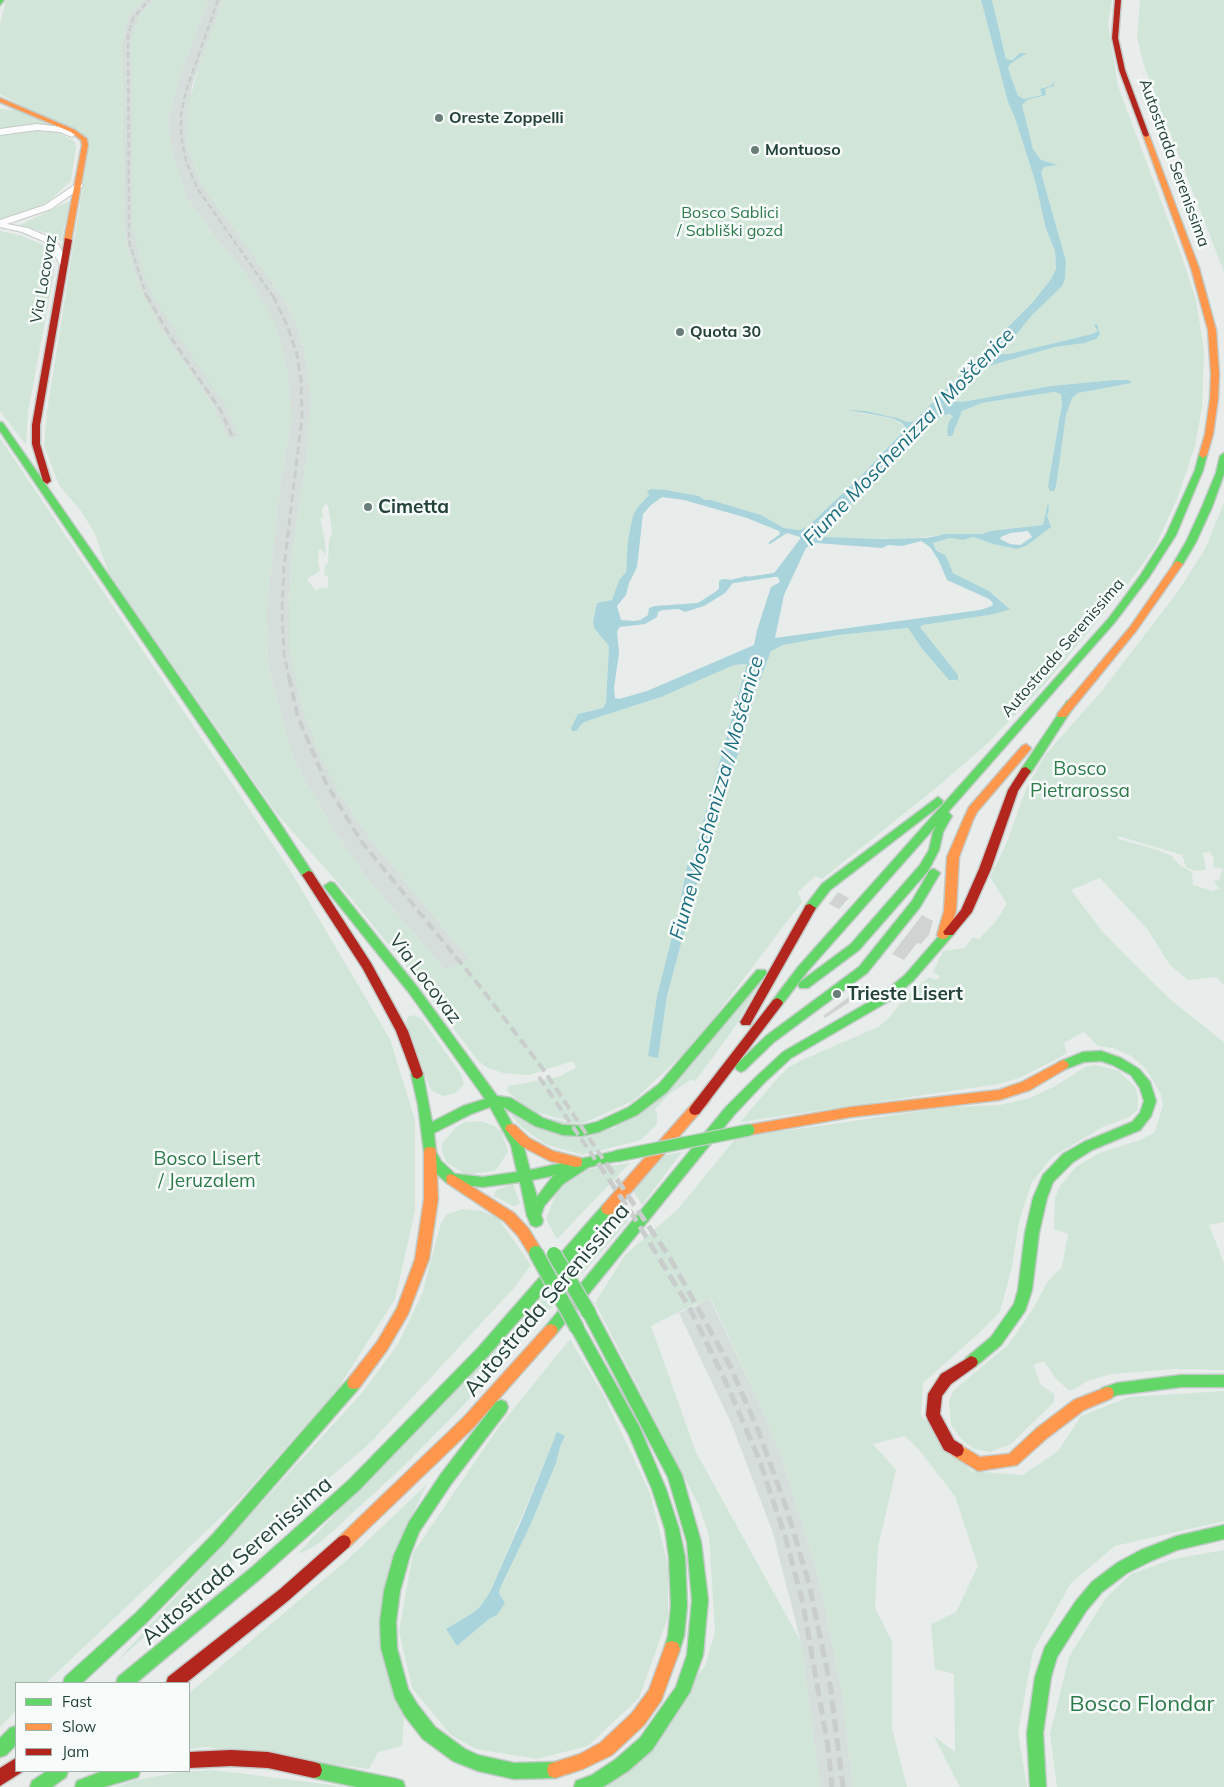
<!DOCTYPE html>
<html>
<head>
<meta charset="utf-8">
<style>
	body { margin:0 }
	#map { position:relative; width:1224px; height:1787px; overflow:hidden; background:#e8edeb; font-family:Mulish,sans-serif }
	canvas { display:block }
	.legend { position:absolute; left:15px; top:1682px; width:175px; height:90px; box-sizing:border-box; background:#f7fbf9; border:1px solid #a3b1ad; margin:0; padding:6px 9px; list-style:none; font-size:15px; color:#24423a }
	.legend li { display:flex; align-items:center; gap:10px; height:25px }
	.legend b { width:25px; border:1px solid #a3b1ad }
</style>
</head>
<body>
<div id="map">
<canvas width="1224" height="1787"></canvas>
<ul class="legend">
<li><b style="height:6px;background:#63d668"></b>Fast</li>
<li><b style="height:6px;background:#ff974d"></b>Slow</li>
<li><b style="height:6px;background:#b3261e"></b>Jam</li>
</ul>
</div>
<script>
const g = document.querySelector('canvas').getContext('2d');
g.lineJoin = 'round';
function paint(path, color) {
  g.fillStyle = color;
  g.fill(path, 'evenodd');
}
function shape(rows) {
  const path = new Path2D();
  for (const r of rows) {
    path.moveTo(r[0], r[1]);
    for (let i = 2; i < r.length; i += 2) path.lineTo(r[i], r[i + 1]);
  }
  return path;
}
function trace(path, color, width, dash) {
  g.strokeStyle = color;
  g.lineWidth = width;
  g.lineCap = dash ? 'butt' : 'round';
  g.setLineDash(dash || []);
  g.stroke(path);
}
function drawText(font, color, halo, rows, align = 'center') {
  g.font = font + ' Mulish,sans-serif';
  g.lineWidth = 5;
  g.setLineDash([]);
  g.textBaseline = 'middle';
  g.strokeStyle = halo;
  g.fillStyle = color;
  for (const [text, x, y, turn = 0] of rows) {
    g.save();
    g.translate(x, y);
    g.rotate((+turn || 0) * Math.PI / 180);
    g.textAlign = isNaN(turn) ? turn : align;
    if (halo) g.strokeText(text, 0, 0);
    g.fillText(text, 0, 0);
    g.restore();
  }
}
paint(shape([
	[144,0,154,0,138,18,228,410,240,437,228,439,212,403,160,328,139,286,128,251,124,227,122,44,126,24,132,11],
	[208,0,223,0,192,86,187,146,200,180,211,198,243,240,290,309,300,334,308,369,311,398,308,449,292,555,289,604,339,793,372,841,469,959,445,970,369,881,334,831,293,758,268,666,266,614,280,485,291,421,246,274,217,240,186,197,171,150,168,118,181,72],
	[710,1299,751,1384,781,1454,820,1582,843,1697,853,1787,820,1787,801,1643,773,1533,732,1425,679,1313]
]), '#d6dedb');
paint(shape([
	[6,0,144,0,132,11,126,24,122,44,124,227,128,251,139,286,160,328,212,403,228,439,239,437,228,410,154,298,142,270,133,227,131,39,138,18,154,0,208,0,181,72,168,118,171,150,186,197,217,240,246,274,266,307,278,332,288,373,291,421,280,485,266,614,268,666,293,758,334,831,369,881,445,970,469,959,372,841,339,793,316,747,301,705,289,647,289,604,292,555,308,449,311,398,308,369,300,334,290,309,243,240,211,198,200,180,187,146,188,105,200,64,223,0,981,0,1008,102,1015,118,1035,181,1046,229,1055,251,1056,270,1051,279,1033,302,913,422,907,422,885,415,852,412,892,418,906,427,860,477,807,527,800,530,784,528,761,515,711,500,705,500,699,496,666,490,647,491,649,495,642,502,626,564,626,572,619,580,612,600,597,603,593,622,594,628,609,646,606,703,603,708,578,714,579,728,583,723,593,719,661,697,734,665,747,664,692,861,687,866,678,913,657,996,648,1056,658,1057,667,996,701,869,727,792,756,691,771,651,783,645,839,635,908,628,923,650,949,680,954,681,958,675,920,627,923,625,995,614,1010,608,989,591,953,573,947,560,940,551,936,550,933,543,951,538,963,540,973,537,993,544,1016,549,1026,546,1050,527,1047,515,1045,516,1045,523,1043,525,972,535,945,534,920,538,850,539,824,537,819,536,819,533,885,472,901,454,941,416,951,414,953,417,955,432,957,421,962,411,982,403,1000,400,1054,392,1061,394,1062,404,1048,486,1056,487,1066,415,1072,398,1078,393,1132,383,1121,379,1114,380,1051,386,962,402,952,401,979,373,989,366,1055,347,1085,343,1092,341,1100,334,1097,324,1096,327,1098,331,1093,334,1009,354,1003,354,999,351,1007,346,1066,271,1066,261,1041,172,1044,167,1057,165,1041,160,1033,149,1022,105,1027,100,1046,95,1045,89,1051,87,1053,82,1050,86,1040,89,1042,95,1024,99,1018,96,1008,68,1010,64,1026,54,1020,53,1011,60,1006,59,992,0,1112,0,1108,24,1118,86,1182,257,1196,300,1204,351,1202,408,1195,446,1177,499,1155,547,1128,584,1044,685,988,743,937,787,822,879,815,876,798,892,802,902,694,1044,633,1101,581,1124,531,1111,507,1091,508,1086,558,1077,576,1068,573,1061,529,1075,503,1073,488,1068,478,1061,415,977,345,891,277,814,109,574,94,532,81,511,59,485,44,446,47,411,90,141,0,94,0,24],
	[325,504,328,505,332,531,331,537,329,540,328,563,325,565,324,575,328,576,328,585,327,589,322,587,316,591,307,579,320,571,318,561,319,550,322,550,326,555,325,541,320,518,323,518,322,510],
	[1140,0,1224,0,1224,272,1144,66,1137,37],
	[0,109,15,110,48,123,45,126,0,130],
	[27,131,58,132,75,142,76,147,71,181,48,202,16,216,0,219,0,136],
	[67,202,70,202,61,241,47,233,20,225],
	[0,231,20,235,43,245,54,261,54,273,28,412,26,445,0,411],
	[0,438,290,870,390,1039,415,1120,415,1211,395,1299,337,1390,238,1501,46,1683,16,1683,16,1711,0,1727],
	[1224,503,1224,985,1216,977,1188,980,1170,965,1148,930,1100,878,1071,890,1102,931,1134,964,1171,1000,1224,1042,1224,1222,1209,1225,1224,1263,1224,1370,1174,1369,1112,1374,1090,1380,1070,1391,1056,1379,1044,1361,1033,1365,1041,1385,1054,1394,1054,1402,1011,1444,990,1452,974,1449,962,1440,951,1425,949,1402,953,1391,1009,1344,1031,1312,1048,1281,1062,1267,1068,1234,1054,1229,1055,1198,1060,1186,1076,1167,1099,1153,1140,1140,1155,1132,1163,1105,1161,1094,1146,1069,1131,1056,1113,1048,1098,1046,1084,1032,1064,1043,1067,1053,1053,1061,1019,1078,999,1084,740,1122,776,1080,789,1067,802,1060,878,1027,889,1018,907,995,929,977,936,980,940,976,933,972,943,951,964,948,973,937,979,939,996,921,1007,904,990,877,1006,844,1026,789,1045,755,1100,693,1179,590,1205,549],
	[1118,836,1182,855,1186,867,1195,871,1206,870,1203,853,1210,852,1214,859,1213,867,1223,869,1219,880,1213,881,1220,889,1213,891,1193,885,1192,872,1177,863,1172,856,1155,849,1118,839],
	[759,984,736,1025,708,1064,695,1081,691,1080,669,1094,655,1110,657,1112,657,1124,641,1140,582,1155,545,1144,519,1125,509,1112,613,1129],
	[414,1015,422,1019,461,1074,464,1084,456,1093,443,1096,431,1090,406,1022,408,1017],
	[1096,1065,1119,1071,1135,1087,1138,1097,1138,1110,1127,1118,1103,1127,1052,1157,1032,1182,1019,1222,1012,1267,1000,1312,978,1334,923,1383,921,1415,971,1471,1023,1475,1058,1451,1081,1416,1129,1397,1224,1391,1224,1521,1115,1546,1071,1583,1033,1651,1018,1732,1027,1787,960,1787,934,1736,955,1752,954,1674,935,1669,931,1624,956,1612,978,1566,955,1496,919,1450,905,1436,873,1444,896,1470,878,1547,875,1608,892,1641,892,1728,907,1787,853,1787,843,1697,820,1582,781,1454,751,1384,711,1299,689,1307,651,1326,696,1452,801,1642,820,1787,607,1787,705,1666,715,1632,709,1536,699,1506,595,1303,625,1255,678,1209,736,1138,949,1107,1000,1105,1030,1098,1055,1086,1085,1067],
	[481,1121,494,1126,501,1131,508,1151,498,1168,493,1171,466,1175,446,1162,442,1150,442,1143,456,1127,465,1122],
	[682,1152,642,1205,632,1189,661,1156],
	[630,1163,557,1239,546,1219,558,1189,589,1169],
	[513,1184,520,1203,518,1205,513,1206,494,1196,496,1190],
	[617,1205,628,1221,579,1277,571,1262],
	[462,1209,482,1211,498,1218,531,1265,514,1288,370,1443,117,1661,362,1393,398,1344,422,1294,441,1223,446,1215],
	[546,1294,553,1306,458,1411,406,1464,321,1542,304,1552,298,1553],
	[570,1339,604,1396,650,1493,668,1565,668,1617,639,1698,588,1746,537,1759,476,1749,451,1735,412,1688,399,1631,413,1553,498,1428],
	[557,1433,565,1437,560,1447,556,1463,530,1526,501,1586,499,1593,502,1597,497,1615,489,1619,457,1646,446,1629,471,1614,479,1608,490,1592],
	[427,1484,391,1559,404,1718,402,1746,378,1752,369,1769,206,1747,189,1749,189,1693,347,1560],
	[1224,1550,1224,1787,1057,1787,1050,1734,1069,1657,1105,1599,1131,1574,1173,1559],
	[213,1770,348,1787,115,1787,136,1780,180,1772]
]), '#d1e6d8');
paint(shape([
	[981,0,992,0,1006,59,1012,60,1020,53,1027,53,1010,64,1008,68,1018,96,1024,99,1042,95,1040,89,1050,86,1055,81,1053,86,1045,89,1046,95,1027,100,1022,105,1033,149,1041,160,1058,165,1044,167,1041,172,1066,261,1065,279,1062,286,1032,315,1007,346,999,351,1003,354,1009,354,1092,334,1098,331,1094,325,1097,324,1100,334,1096,339,1085,343,1055,347,989,366,979,373,952,401,962,402,1051,386,1114,380,1129,380,1132,383,1078,393,1072,398,1066,415,1056,487,1054,491,1050,491,1048,486,1062,404,1061,394,1054,392,1000,400,982,403,962,411,952,436,948,436,947,431,949,421,953,417,950,414,941,416,901,454,885,472,819,533,819,536,824,537,879,539,927,538,945,534,981,534,991,531,1043,525,1048,503,1049,510,1047,515,1051,527,1026,546,1016,549,993,544,973,537,963,540,950,538,933,543,936,550,946,556,953,573,989,591,1010,609,995,614,923,625,920,627,958,675,958,680,949,680,923,650,908,628,839,635,783,645,771,651,756,691,727,792,701,869,667,996,658,1058,648,1056,657,996,678,913,687,866,692,861,747,664,734,665,661,697,593,719,583,723,576,731,572,731,571,728,578,714,603,708,606,703,609,646,594,628,593,622,597,603,612,600,619,580,626,572,628,540,633,516,637,508,649,495,647,491,651,489,666,490,699,496,705,500,711,500,761,515,784,528,799,530,807,527,860,477,906,428,902,423,892,418,848,410,865,411,897,418,907,422,913,422,1033,302,1051,279,1056,269,1055,251,1046,229,1035,181,1015,118,1008,102],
	[662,497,684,500,747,518,779,531,780,534,768,543,770,544,787,533,800,537,800,539,775,572,768,576,778,577,780,582,771,587,757,630,754,645,647,691,619,699,615,698,614,688,619,653,617,631,620,627,645,624,657,617,658,612,663,610,679,609,685,612,704,606,725,593,733,583,749,580,750,577,745,576,733,580,723,579,719,581,719,589,715,592,698,603,655,606,649,608,648,615,640,620,634,621,621,620,617,606,626,595,629,583,637,567,643,514,651,505],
	[1028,531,1032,537,1020,545,1010,544,1000,539,1001,537,1010,533],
	[921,541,930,547,939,561,947,580,989,599,993,603,992,606,980,610,775,638,784,595,806,548,816,543,882,548,888,545,902,546],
	[557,1432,565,1436,560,1447,556,1463,530,1526,501,1586,499,1593,505,1603,497,1615,489,1619,457,1646,446,1629,471,1614,479,1608,490,1592,522,1519]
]), '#a9d4db');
trace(shape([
	[734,581,774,575]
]), '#a9d4db', 4);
paint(shape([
	[838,892,849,898,839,909,829,904],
	[922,915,933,921,929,935,921,944,917,943,904,960,892,954],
	[865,985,870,989,825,1018,823,1016]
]), '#cfd4d2');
const street = shape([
	[37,124,61,127,76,134,72,137,60,132,37,130,0,135,0,129,37,124],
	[79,182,83,185,82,187,51,209,7,224,28,228,49,237,59,245,68,263,66,265,60,265,50,246,43,241,22,232,0,227,0,220,45,205,79,182]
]);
const fast = shape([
	[0,0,4,0,0,5,0,0],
	[0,422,3,423,276,817,312,872,314,875,312,878,304,878,0,431,0,422],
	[1203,452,1207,455,1203,470,1176,535,1149,577,1115,622,948,812,952,816,943,832,939,850,928,871,859,950,808,988,800,988,798,985,800,982,851,944,920,865,929,850,933,832,936,826,806,973,781,1006,773,1006,771,1003,773,1000,798,967,1109,618,1140,576,1166,535,1195,470,1199,455,1203,452],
	[1224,453,1224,474,1212,507,1196,542,1183,564,1178,567,1175,566,1173,564,1186,542,1202,507,1216,473,1220,456,1224,453],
	[1071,700,1076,703,1030,774,1022,774,1021,771,1022,768,1067,701,1071,700],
	[938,797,943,801,942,804,830,890,814,911,806,911,804,908,806,905,822,884,938,797],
	[934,869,940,873,920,907,867,973,774,1042,745,1070,741,1072,737,1070,735,1067,737,1064,766,1036,859,967,912,901,930,870,934,869],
	[330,882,334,883,418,988,497,1096,511,1098,543,1118,563,1125,581,1126,597,1122,629,1107,659,1084,757,970,765,970,767,973,667,1092,637,1115,599,1132,581,1136,563,1135,535,1126,503,1107,523,1144,530,1170,617,1151,622,1152,623,1156,622,1160,617,1161,589,1167,563,1184,544,1206,541,1215,543,1221,541,1225,536,1227,531,1225,527,1216,520,1182,483,1187,452,1184,447,1183,431,1169,424,1152,418,1105,411,1074,413,1071,417,1069,421,1071,423,1074,432,1122,463,1106,485,1099,410,994,326,889,324,886,330,882],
	[490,1107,511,1145,517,1172,483,1177,455,1174,441,1161,436,1152,434,1133,471,1114,490,1107],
	[556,1175,553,1176,537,1197,532,1180,556,1175],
	[949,928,953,929,955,932,953,935,913,981,889,1001,791,1058,764,1083,734,1115,556,1334,551,1336,546,1334,544,1330,546,1326,726,1107,756,1077,783,1052,881,995,905,975,945,929,949,928],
	[1101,1051,1121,1058,1139,1069,1150,1082,1156,1101,1151,1116,1140,1130,1092,1150,1073,1162,1053,1182,1047,1198,1039,1233,1032,1290,1025,1311,1001,1345,976,1366,971,1368,966,1366,964,1362,966,1358,991,1337,1014,1304,1018,1290,1025,1233,1033,1198,1043,1175,1063,1154,1084,1142,1132,1122,1140,1113,1144,1101,1140,1088,1131,1075,1113,1065,1101,1061,1084,1062,1063,1070,1059,1068,1057,1065,1059,1062,1083,1052,1101,1051],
	[608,1203,613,1205,615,1209,613,1213,487,1357,359,1490,261,1578,136,1683,116,1683,118,1677,251,1568,349,1480,477,1349,603,1205,608,1203],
	[589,1307,594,1309,682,1475,701,1542,708,1600,703,1655,690,1692,652,1750,628,1771,603,1787,574,1787,576,1781,592,1775,616,1759,640,1738,676,1687,687,1655,692,1600,687,1542,668,1477,582,1313,584,1309,589,1307],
	[577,1322,582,1324,639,1426,666,1489,679,1529,685,1557,687,1606,684,1636,678,1655,672,1657,666,1655,664,1649,668,1636,671,1606,669,1557,665,1529,652,1489,629,1435,570,1328,572,1324,577,1322],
	[1181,1375,1224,1375,1224,1387,1181,1387,1117,1395,1107,1399,1102,1398,1100,1393,1102,1388,1117,1383,1181,1375],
	[354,1377,359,1378,361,1383,359,1388,224,1543,146,1623,82,1683,63,1683,65,1677,136,1613,214,1533,349,1378,354,1377],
	[501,1400,506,1402,508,1407,506,1412,451,1484,419,1532,410,1555,400,1591,396,1622,397,1648,408,1689,417,1704,435,1727,465,1749,478,1755,514,1763,555,1762,561,1764,563,1770,561,1776,555,1778,514,1779,478,1771,453,1761,423,1739,405,1716,395,1698,381,1648,380,1622,384,1591,394,1555,409,1522,441,1474,496,1402,501,1400],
	[1224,1525,1224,1539,1177,1550,1151,1561,1127,1573,1102,1592,1086,1611,1057,1657,1051,1677,1043,1733,1046,1787,1030,1787,1027,1733,1035,1677,1045,1647,1076,1601,1092,1582,1117,1563,1141,1550,1177,1536,1224,1525],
	[16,1726,16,1745,6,1755,0,1757,0,1738,10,1728,16,1726],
	[314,1762,397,1779,403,1781,405,1787,357,1787,314,1778,308,1776,306,1770,308,1764,314,1762],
	[47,1771,68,1771,66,1777,52,1787,30,1787,32,1781,47,1771],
	[103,1771,140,1771,138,1777,104,1787,75,1787,77,1781,103,1771]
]);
const slow = shape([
	[0,98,75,130,87,139,88,145,71,242,64,240,82,145,81,140,71,132,0,102,0,98],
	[1146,133,1149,135,1199,268,1216,330,1219,374,1218,399,1213,434,1207,455,1203,458,1199,455,1205,434,1210,399,1211,374,1208,330,1191,268,1143,135,1146,133],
	[1178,561,1183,564,1136,631,1066,717,1058,717,1057,715,1058,713,1130,627,1175,562,1178,561],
	[1026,744,1031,748,1030,750,977,812,973,820,959,857,956,911,949,935,947,938,943,939,939,938,937,935,944,911,947,857,963,820,969,807,1022,746,1026,744],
	[1063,1060,1067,1062,1069,1065,1067,1068,1030,1090,999,1100,851,1117,749,1135,745,1134,743,1130,745,1126,749,1125,851,1107,999,1090,1022,1082,1063,1060],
	[704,1094,708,1095,710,1099,708,1103,613,1213,608,1215,603,1213,601,1209,603,1205,700,1095,704,1094],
	[511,1124,515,1125,529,1138,553,1151,581,1158,582,1162,581,1166,576,1167,550,1161,521,1146,505,1129,507,1125,511,1124],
	[430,1147,435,1148,436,1152,438,1199,429,1259,408,1314,387,1350,359,1388,354,1389,349,1388,347,1383,349,1378,377,1342,397,1308,415,1259,424,1199,424,1152,425,1148,430,1147],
	[452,1174,514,1213,528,1228,541,1249,543,1253,541,1257,536,1259,531,1257,518,1236,504,1221,447,1183,446,1179,447,1175,452,1174],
	[551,1324,556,1326,558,1330,556,1334,474,1427,349,1547,344,1549,339,1547,337,1542,339,1537,464,1417,546,1326,551,1324],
	[1107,1387,1112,1388,1114,1393,1112,1398,1084,1410,1047,1438,1017,1465,978,1471,952,1455,950,1450,952,1445,957,1443,980,1457,1009,1454,1037,1428,1074,1400,1107,1387],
	[672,1641,678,1643,680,1649,661,1701,644,1725,612,1755,583,1769,555,1778,549,1776,547,1770,549,1764,580,1754,600,1743,632,1713,649,1690,666,1643,672,1641]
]);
const jam = shape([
	[1115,0,1121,0,1118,38,1125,70,1149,135,1146,137,1143,135,1119,70,1112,38,1115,0],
	[65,238,72,240,40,425,40,444,51,481,47,484,43,481,32,444,32,425,65,238],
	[1026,767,1031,771,1018,791,991,869,972,912,953,935,945,935,943,932,961,910,979,869,1008,790,1022,768,1026,767],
	[308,871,312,872,371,963,408,1031,423,1074,421,1077,417,1079,413,1077,396,1031,363,969,302,875,308,871],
	[810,904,816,908,750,1025,742,1025,740,1022,742,1019,806,905,810,904],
	[777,998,781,1000,783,1003,781,1006,699,1114,695,1115,691,1114,689,1110,691,1106,773,1000,777,998],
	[971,1356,976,1358,978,1362,976,1366,951,1384,942,1396,940,1414,954,1440,962,1445,964,1450,962,1455,957,1457,944,1450,928,1420,926,1415,928,1394,941,1374,971,1356],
	[344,1535,349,1537,351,1542,349,1547,289,1600,186,1683,166,1683,168,1677,279,1590,339,1537,344,1535],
	[231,1750,268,1752,314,1762,320,1764,322,1770,320,1776,314,1778,268,1768,231,1766,189,1768,189,1752,231,1750],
	[16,1758,16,1771,22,1772,0,1786,0,1768,16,1758]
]);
trace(street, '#c5cac8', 2);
trace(fast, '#c3cbc8', 3);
trace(slow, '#c3cbc8', 3);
trace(jam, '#c3cbc8', 3);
paint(street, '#fcfcfc');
paint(fast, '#63d668');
paint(slow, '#ff974d');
paint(jam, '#b3261e');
trace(shape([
	[218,0,186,91,181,114,181,136,186,161,197,188,274,298],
	[147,298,129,241,128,35,133,18,149,0]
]), '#c9cdcc', 2.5, [6, 3]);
trace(shape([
	[147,296,170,336,221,411,233,438],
	[273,296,287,325,297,354,301,380,302,417,284,567,282,611,284,654,289,678]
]), '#c9cdcc', 3, [8, 4]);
trace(shape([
	[289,677,298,717,326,783,361,841,478,984,543,1069,607,1165],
	[539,1077,599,1165]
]), '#c9cdcc', 4, [10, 5]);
trace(shape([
	[598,1163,634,1217,689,1307,724,1378,759,1459,786,1539,803,1604,828,1747,832,1787],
	[606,1163,670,1258,730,1366,758,1430,787,1510,809,1584,830,1684,843,1787]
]), '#c9cdcc', 5, [13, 6]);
const fastBridgeFar1 = shape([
	[617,1156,749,1130]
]);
const fastBridge = shape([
	[536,1253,577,1328],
	[554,1254,589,1313]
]);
trace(fastBridgeFar1, '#c3ccc9', 14, []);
trace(fastBridge, '#c3ccc9', 17, []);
trace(fastBridgeFar1, '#63d668', 11);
trace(fastBridge, '#63d668', 14);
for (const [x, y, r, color] of [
	[439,118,5,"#697e78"],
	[755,150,5,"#697e78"],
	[680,332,5,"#697e78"],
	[368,507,5,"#697e78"],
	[837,994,5,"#697e78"]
]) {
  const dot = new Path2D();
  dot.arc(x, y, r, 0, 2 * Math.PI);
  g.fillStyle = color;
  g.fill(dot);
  trace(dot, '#f7fbf9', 2);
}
drawText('bold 16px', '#24423a', '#f7fbf9', [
	["Oreste Zoppelli",449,118],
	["Montuoso",765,150],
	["Quota 30",690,332]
], 'left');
drawText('16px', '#24423a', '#f7fbf9', [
	["Autostrada Serenissima",1174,163,70],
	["Via Locovaz",44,279,-80],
	["Autostrada Serenissima",1063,648,-49]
]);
drawText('16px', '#2d7a4b', '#f7fbf9', [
	["Bosco Sablici",730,213],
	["/ Sabliški gozd",730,231]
]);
drawText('bold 19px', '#24423a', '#f7fbf9', [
	["Cimetta",378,507],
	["Trieste Lisert",847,994]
], 'left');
drawText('19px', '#2d7a4b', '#f7fbf9', [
	["Bosco",1080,769],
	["Pietrarossa",1080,791],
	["Bosco Lisert",207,1159],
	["/ Jeruzalem",207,1181]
]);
drawText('19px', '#24423a', '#f7fbf9', [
	["Via Locovaz",425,979,53]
]);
drawText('italic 20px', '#1c6f80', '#f7fbf9', [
	["Fiume Moschenizza / Moščenice",909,437,-46],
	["Fiume Moschenizza / Moščenice",717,798,-74]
]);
drawText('22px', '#24423a', '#f7fbf9', [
	["Autostrada Serenissima",547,1300,-50],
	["Autostrada Serenissima",237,1561,-41]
]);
drawText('22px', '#2d7a4b', '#f7fbf9', [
	["Bosco Flondar",1142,1704]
]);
</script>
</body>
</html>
